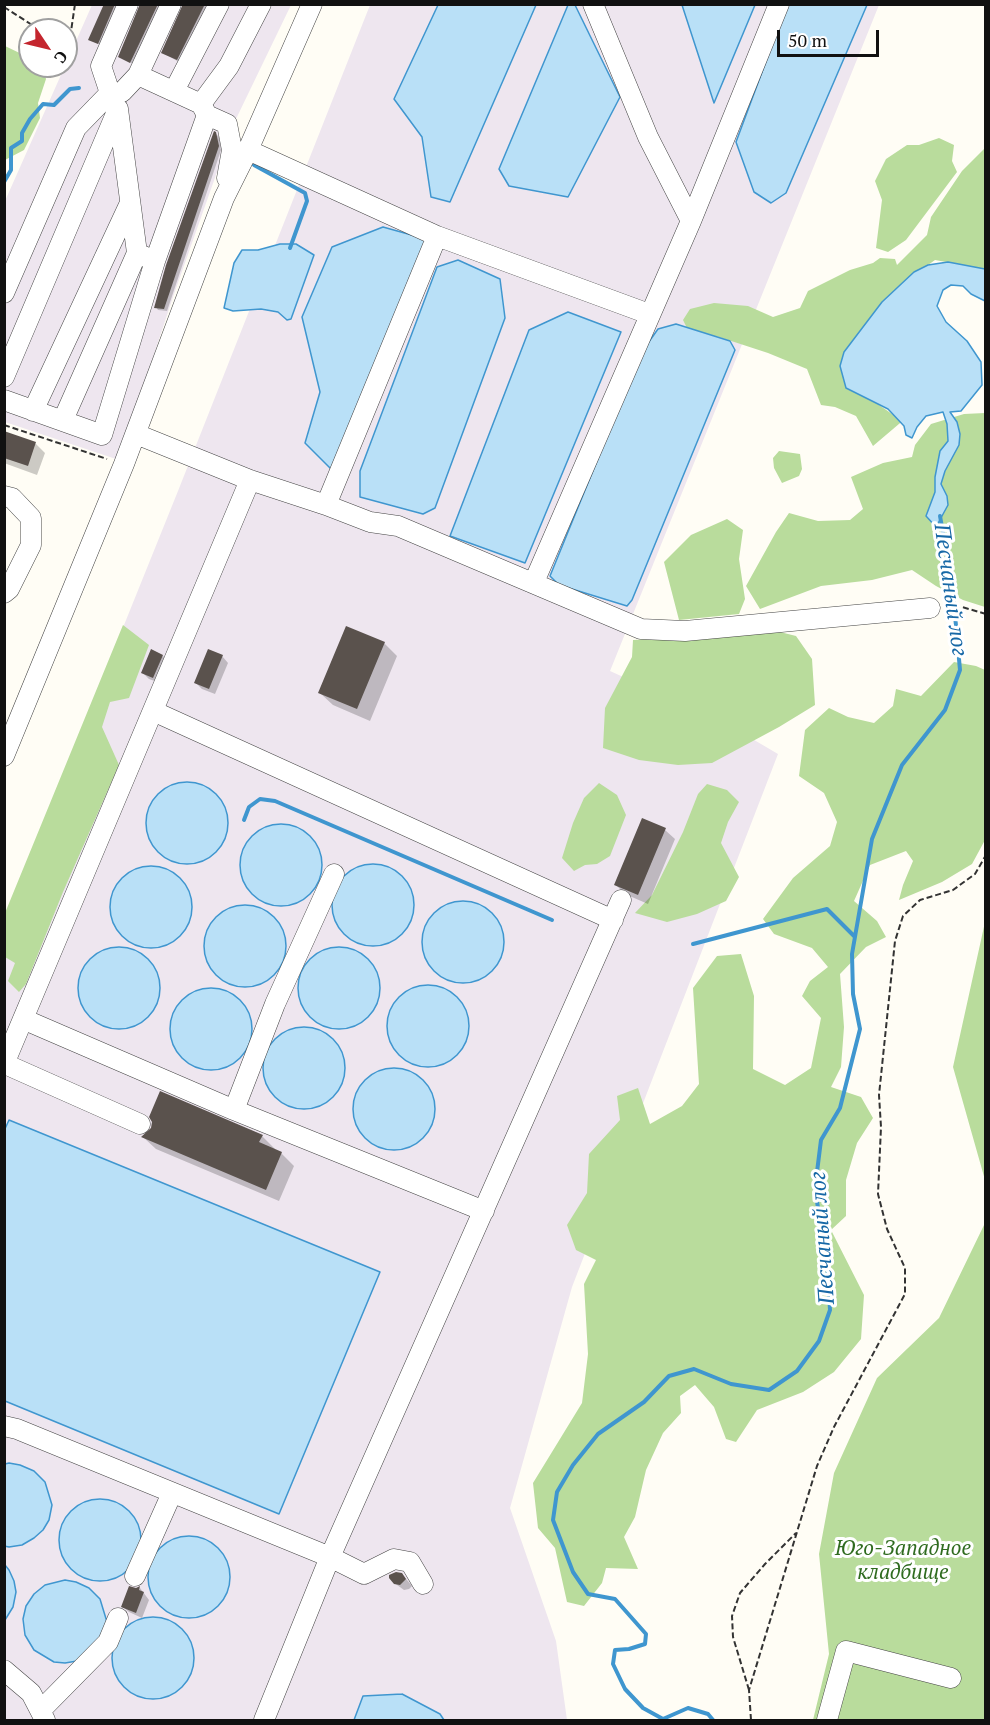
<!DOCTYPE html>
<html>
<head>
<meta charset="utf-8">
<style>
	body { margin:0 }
	#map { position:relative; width:990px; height:1725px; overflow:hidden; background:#fffdf5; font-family:"PT Serif",serif }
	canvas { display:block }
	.frame { position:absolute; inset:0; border:6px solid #111; pointer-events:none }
	.north { position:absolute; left:18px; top:18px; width:60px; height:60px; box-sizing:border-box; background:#fff; border:2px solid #a0a0a0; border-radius:50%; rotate:125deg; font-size:16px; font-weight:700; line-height:24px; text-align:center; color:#111 }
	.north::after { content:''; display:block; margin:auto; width:21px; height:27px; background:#c4262e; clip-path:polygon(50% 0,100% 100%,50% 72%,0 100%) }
	.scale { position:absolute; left:777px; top:30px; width:102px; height:27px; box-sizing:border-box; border:3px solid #111; border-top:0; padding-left:8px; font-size:18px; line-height:21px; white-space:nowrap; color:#111; -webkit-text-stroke:4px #fff; paint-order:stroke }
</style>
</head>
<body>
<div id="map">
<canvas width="990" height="1725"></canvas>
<div class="frame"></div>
<div class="north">С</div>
<div class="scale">50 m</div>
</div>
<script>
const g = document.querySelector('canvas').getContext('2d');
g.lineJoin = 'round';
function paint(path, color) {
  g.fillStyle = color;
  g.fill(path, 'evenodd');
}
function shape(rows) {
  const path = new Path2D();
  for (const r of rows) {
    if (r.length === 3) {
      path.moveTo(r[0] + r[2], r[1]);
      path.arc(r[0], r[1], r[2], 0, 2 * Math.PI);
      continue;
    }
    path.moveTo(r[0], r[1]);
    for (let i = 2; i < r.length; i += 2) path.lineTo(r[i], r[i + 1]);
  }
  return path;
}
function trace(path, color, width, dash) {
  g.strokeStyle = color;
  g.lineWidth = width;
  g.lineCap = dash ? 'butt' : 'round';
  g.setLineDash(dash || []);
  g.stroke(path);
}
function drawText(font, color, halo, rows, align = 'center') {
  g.font = font + ' "PT Serif",serif';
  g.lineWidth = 6;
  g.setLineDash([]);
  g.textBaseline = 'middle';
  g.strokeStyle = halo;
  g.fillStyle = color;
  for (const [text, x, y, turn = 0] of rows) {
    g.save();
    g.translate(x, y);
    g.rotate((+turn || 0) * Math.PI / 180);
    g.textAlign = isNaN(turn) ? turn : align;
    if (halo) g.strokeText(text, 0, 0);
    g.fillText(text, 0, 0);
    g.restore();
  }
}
paint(shape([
	[92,5,291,5,235,121,174,294,119,460,5,422,5,201],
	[370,5,879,5,610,671,727,724,778,754,572,1287,510,1508,556,1641,567,1720,5,1720,4,923,178,491]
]), '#eee6ef');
paint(shape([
	[5,46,30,58,30,66,39,66,44,71,46,79,38,103,40,118,24,150,5,160],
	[939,138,954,145,952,161,957,172,906,240,888,252,876,248,882,200,875,181,886,159,907,145,919,145],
	[985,148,985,269,935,260,899,286,879,405,895,416,906,418,873,446,856,416,835,407,821,405,807,369,768,353,716,336,701,343,691,336,683,320,690,309,714,303,748,306,773,317,800,308,808,291,850,270,873,263,880,258,895,259,897,265,927,235,931,217,962,171],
	[985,413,985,607,963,600,936,586,912,570,872,580,821,586,760,609,746,586,776,532,789,513,818,521,850,520,863,509,851,477,883,463,912,457,915,445,931,424,964,414],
	[779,451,800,454,802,469,799,476,782,483,774,468,773,458],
	[727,519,743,530,739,559,745,599,739,614,679,620,664,562,691,535],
	[123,625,149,645,129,698,110,702,102,727,119,765,63,892,26,984,19,992,8,981,15,963,5,957,5,913],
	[780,632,796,636,812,659,815,705,779,727,712,763,678,765,639,760,603,748,605,708,632,657,633,640],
	[954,662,976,666,985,670,985,840,972,864,942,882,899,900,903,885,913,861,906,851,870,865,854,901,877,921,886,937,866,947,840,974,844,1027,841,1067,831,1087,861,1097,873,1118,857,1143,846,1180,846,1216,831,1230,864,1295,861,1339,834,1372,803,1392,757,1410,736,1442,726,1439,714,1407,695,1385,680,1396,681,1413,663,1433,646,1470,635,1517,624,1537,638,1569,606,1568,602,1583,584,1606,567,1602,555,1548,538,1528,533,1483,582,1403,588,1354,584,1284,596,1260,576,1250,567,1225,587,1193,589,1154,620,1120,617,1096,638,1088,650,1124,682,1106,699,1084,693,988,717,956,741,954,754,996,753,1069,785,1085,811,1068,821,1018,802,996,810,981,828,967,812,948,774,934,763,919,793,878,830,846,837,822,824,793,799,776,805,730,829,708,848,717,874,723,893,706,896,689,921,696],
	[599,783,617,795,626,815,610,856,597,864,585,865,574,871,562,858,573,823,584,798],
	[707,784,727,790,739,802,728,822,721,843,739,877,726,901,697,914,667,922,635,913,652,895,683,832,698,794],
	[985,922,985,1180,953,1067],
	[985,1223,985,1720,813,1720,829,1654,819,1554,834,1473,877,1378,939,1318]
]), '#b9dc9c');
const water = shape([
	[438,5,536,5,450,202,431,197,422,137,394,99,438,5],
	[568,5,575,5,620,97,568,197,509,186,499,169,568,5],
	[682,5,755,5,714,103,682,5],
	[787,5,867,5,786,193,771,203,754,192,736,142,787,5],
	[383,227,426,239,331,469,305,443,320,392,302,317,332,247,383,227],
	[280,244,296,244,314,255,291,319,287,320,278,312,261,309,233,311,224,308,234,263,242,250,258,250,280,244],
	[458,260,500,279,505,318,435,508,423,514,360,497,360,471,437,267,458,260],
	[948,262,985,269,985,301,971,294,963,286,951,285,943,290,937,306,946,322,967,341,981,362,982,385,961,411,950,412,957,422,960,434,959,445,945,471,941,484,947,496,948,505,936,527,926,516,935,492,935,477,940,451,948,441,947,424,943,412,926,416,917,427,912,438,906,435,904,426,888,409,846,388,840,366,844,352,882,302,914,272,928,265,948,262],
	[568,312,621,332,525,563,450,536,529,330,568,312],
	[676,324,730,341,735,350,632,600,627,606,559,585,550,576,641,353,658,329,676,324],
	[187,823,41],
	[281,865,41],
	[373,905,41],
	[151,907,41],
	[463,942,41],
	[245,946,41],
	[119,988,41],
	[339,988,41],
	[428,1026,41],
	[211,1029,41],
	[304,1068,41],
	[394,1109,41],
	[9,1120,380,1272,279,1514,5,1401,4,1131,9,1120],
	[9,1463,20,1465,34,1471,45,1482,52,1505,49,1520,43,1530,34,1538,22,1545,9,1547,4,1546,5,1464,9,1463],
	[100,1540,41],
	[189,1577,41],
	[5,1565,9,1570,14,1581,16,1592,13,1607,5,1620,5,1565],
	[65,1580,76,1582,89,1588,100,1599,107,1622,104,1637,77,1661,65,1663,54,1662,34,1650,25,1635,23,1619,26,1606,34,1594,45,1585,65,1580],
	[153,1658,41],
	[402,1694,440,1714,444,1720,354,1720,363,1696,402,1694]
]);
paint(water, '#b9e0f7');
trace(water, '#3f96cf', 1.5);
paint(shape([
	[105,4,118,4,100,45,90,39],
	[140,4,161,4,133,64,120,57],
	[183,4,209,4,179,62,163,53],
	[215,133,219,137,221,150,167,311,158,310,156,307],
	[4,433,36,444,45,453,37,475,4,463],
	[384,643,397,656,370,721,333,705,320,693],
	[163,656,169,662,160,683,149,679,143,673],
	[222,656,228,663,215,694,202,689,196,683],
	[665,830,675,839,648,904,625,894,616,885],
	[153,1129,262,1136,275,1149,274,1150,281,1153,294,1166,279,1201,156,1149,143,1137],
	[402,1574,412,1586,409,1589,404,1590,393,1582],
	[140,1588,149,1600,142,1618,129,1612,122,1606,136,1589]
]), '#0003');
trace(shape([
	[254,165,305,193,307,201,290,248],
	[4,182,11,170,11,148,22,141,22,133,30,119,43,104,54,105,70,89,79,88],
	[244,820,249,807,260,799,275,801,552,920],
	[693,944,827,909,855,937],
	[713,1720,708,1714,688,1708,663,1719,643,1708,625,1689,613,1664,615,1650,629,1649,645,1644,646,1634,615,1599,588,1594,573,1572,553,1520,557,1492,573,1465,598,1434,644,1402,669,1376,694,1369,731,1384,769,1390,797,1371,819,1341,830,1310,828,1275,815,1188,821,1140,840,1108,860,1029,853,994,852,954,872,839,902,765,945,710,960,670,952,582,940,516]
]), '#3f96cf', 4);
paint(shape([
	[104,4,115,4,98,44,88,40],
	[140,4,158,4,130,63,118,57],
	[183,4,205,4,177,60,161,53],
	[214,131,216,132,219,146,164,309,154,308,166,265],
	[4,431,36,442,28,466,4,458],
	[346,626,385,642,357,709,318,693],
	[151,649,163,655,153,678,141,673],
	[208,649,223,655,209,689,194,683],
	[642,818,666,828,638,895,614,885],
	[160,1091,263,1135,259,1142,282,1152,266,1190,141,1137,151,1128,152,1122,149,1117],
	[396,1572,402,1573,406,1579,400,1585,394,1584,389,1578,389,1575],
	[129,1586,136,1588,140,1586,139,1590,144,1592,136,1613,121,1607]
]), '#5a524d');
const minor = shape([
	[128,4,101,66,110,93,122,92,138,75,201,104,207,115,227,124,232,150,227,178],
	[593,4,648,137,691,221],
	[138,75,171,4],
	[174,91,219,4],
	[201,104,229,66,261,4],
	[118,109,137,253,148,258],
	[248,150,437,236,649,314],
	[4,293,76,128,110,93],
	[4,377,118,109],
	[4,400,102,435,155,261,207,115],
	[33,411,130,203],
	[63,420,137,253],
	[136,434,250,480,326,505,370,522,398,526,641,629,685,631,930,608],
	[4,496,12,498,31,518,31,545,9,589,4,593],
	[326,505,437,236],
	[534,582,691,221,779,4],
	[153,711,613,920],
	[4,756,124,464,224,198,248,150,312,4],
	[23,1019,234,1110,484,1211],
	[4,1064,250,480],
	[5,1064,140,1124],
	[234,1110,275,1004,334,874],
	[4,1426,17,1429,330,1557,364,1574,394,1559,410,1562,423,1584],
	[135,1576,172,1493],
	[4,1670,31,1693,45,1720],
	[41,1710,108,1642,118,1618],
	[264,1720,330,1557,621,900],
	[827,1720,846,1651,951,1678]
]);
trace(minor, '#444', 21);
trace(shape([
	[4,7,40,30],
	[66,50,68,52,75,4],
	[4,425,107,459],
	[945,608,962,607,986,614],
	[749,1690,733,1637,732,1616,740,1593,765,1564,796,1533],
	[751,1720,749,1690,817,1466,834,1427,905,1294,905,1268,887,1229,878,1194,881,1127,879,1095,895,941,903,916,920,900,953,890,975,874,986,855]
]), '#333', 2, [6, 3]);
trace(minor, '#fff', 20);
drawText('italic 21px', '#2f6b1f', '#fff', [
	["Юго-Западное",903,1549],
	["кладбище",903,1573]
]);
drawText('italic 22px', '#1768a6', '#fff', [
	["Песчаный лог",950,590,82],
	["Песчаный лог",823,1238,-94]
]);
</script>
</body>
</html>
